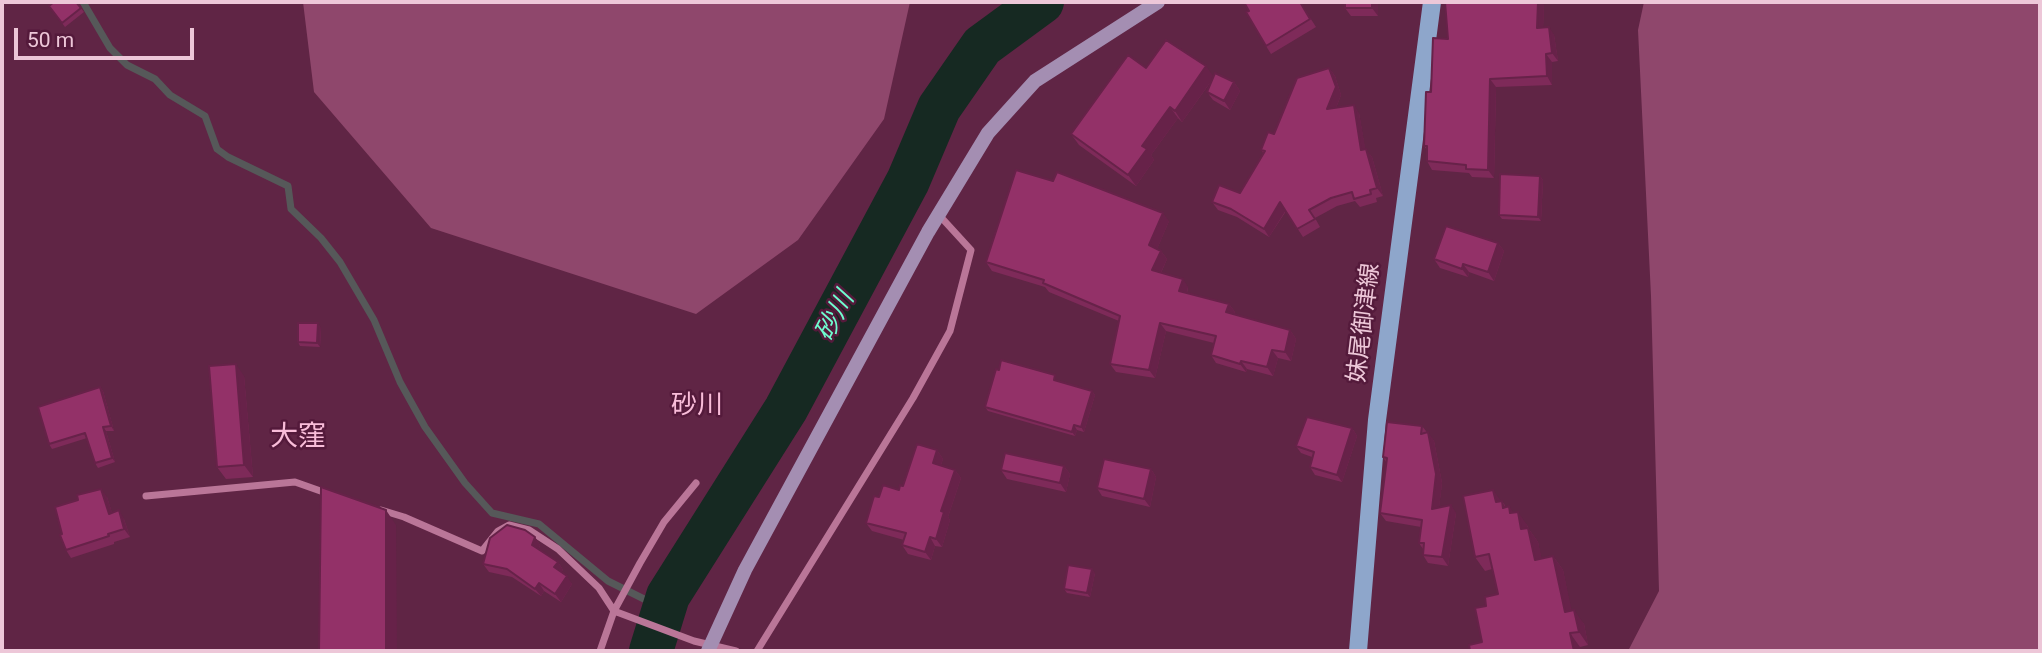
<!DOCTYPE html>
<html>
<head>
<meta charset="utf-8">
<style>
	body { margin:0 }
	#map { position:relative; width:2042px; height:653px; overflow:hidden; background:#602545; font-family:Roboto,sans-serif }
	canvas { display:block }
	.frame { position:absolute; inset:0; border:4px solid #edc7d8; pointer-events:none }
	.scale { position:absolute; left:14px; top:28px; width:180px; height:32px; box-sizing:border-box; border:4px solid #edc7d8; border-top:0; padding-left:9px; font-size:21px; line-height:24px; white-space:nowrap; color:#edc7d8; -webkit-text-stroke:5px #541a3b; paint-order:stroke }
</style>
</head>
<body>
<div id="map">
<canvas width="2042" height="653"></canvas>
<div class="frame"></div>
<div class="scale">50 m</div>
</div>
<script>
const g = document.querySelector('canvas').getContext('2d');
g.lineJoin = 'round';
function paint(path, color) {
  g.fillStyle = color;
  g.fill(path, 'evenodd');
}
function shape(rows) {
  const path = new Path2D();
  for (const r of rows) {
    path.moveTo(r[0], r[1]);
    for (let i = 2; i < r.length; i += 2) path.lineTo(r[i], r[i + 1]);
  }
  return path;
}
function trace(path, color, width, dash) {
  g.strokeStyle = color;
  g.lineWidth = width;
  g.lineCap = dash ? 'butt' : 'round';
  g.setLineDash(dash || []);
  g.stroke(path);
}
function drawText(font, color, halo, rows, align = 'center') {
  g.font = font + ' Roboto,"Noto Sans JP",sans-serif';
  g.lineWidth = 5;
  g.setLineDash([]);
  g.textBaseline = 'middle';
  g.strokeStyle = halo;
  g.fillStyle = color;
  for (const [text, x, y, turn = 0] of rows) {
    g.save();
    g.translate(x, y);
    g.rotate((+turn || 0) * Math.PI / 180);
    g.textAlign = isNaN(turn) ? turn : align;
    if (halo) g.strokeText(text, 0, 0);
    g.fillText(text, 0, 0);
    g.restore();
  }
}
paint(shape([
	[303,2,910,2,884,119,798,240,696,314,431,228,314,92],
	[1644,2,2040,2,2040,651,1628,651,1659,591,1651,296,1638,30]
]), '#8f476c');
trace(shape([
	[83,2,110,48,127,65,155,79,170,95,205,116,217,149,228,157,288,186,291,209,321,238,340,262,374,320,400,382,425,427,465,483,492,513,539,524,608,581,664,609]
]), '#565859', 7);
trace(shape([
	[651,651,668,596,786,409,908,181,939,108,982,46,1042,2]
]), '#162922', 44);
trace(shape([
	[146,496,295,482,329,494],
	[381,510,404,517,482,551,498,531,509,525,529,530,558,549,599,588,614,611,694,641,736,651],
	[600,651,614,611,640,563,664,522,696,483],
	[757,651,913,398,950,331,971,250,939,215]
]), '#ba7698', 7);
trace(shape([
	[708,651,745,570,928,232,988,133,1035,81,1158,2]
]), '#a48eb2', 14);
trace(shape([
	[1358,651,1377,420,1432,2]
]), '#8ea6cb', 18);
paint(shape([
	[76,2,84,12,65,27,49,6],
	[1249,2,1300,2,1316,27,1271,54,1266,46,1249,11],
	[1345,2,1378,2,1378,16,1351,16,1345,8],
	[1448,2,1544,2,1543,28,1554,35,1558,61,1552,62,1552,85,1496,87,1494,178,1472,177,1469,173,1432,170,1427,161,1427,150,1424,146,1431,92,1448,39],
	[1146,68,1213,76,1234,82,1240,91,1230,110,1213,100,1207,92,1212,80,1182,122,1178,118,1151,155,1154,160,1136,186,1079,145,1071,134],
	[1329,68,1335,76,1341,95,1336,108,1359,113,1365,149,1372,157,1383,196,1376,198,1377,202,1360,207,1355,201,1337,206,1315,218,1320,227,1303,237,1286,211,1269,237,1237,217,1218,210,1212,202,1240,193,1264,154,1261,150],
	[1540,176,1543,180,1541,221,1502,219,1499,215],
	[1169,221,1157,249,1161,251,1167,259,1161,273,1188,287,1187,293,1229,304,1235,312,1234,315,1290,330,1296,339,1291,361,1278,358,1273,376,1247,369,1246,372,1216,363,1211,355,1214,343,1166,331,1155,378,1116,372,1110,364,1119,321,1049,292,1045,287,992,271,986,262],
	[1498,243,1504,251,1494,281,1469,272,1468,277,1440,268,1434,259],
	[321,328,320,347,300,346,298,342],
	[244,376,253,477,226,479,217,467],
	[1058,380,1057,381,1092,391,1095,395,1084,432,1077,430,1075,436,988,411,985,407],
	[100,387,103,391,114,431,106,431,115,462,98,468,95,463,87,438,52,449,49,444],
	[1422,426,1434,441,1442,483,1439,507,1456,513,1448,566,1428,563,1423,555,1423,549,1419,543,1421,527,1386,521,1380,513,1386,462,1383,457],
	[1352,428,1357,436,1342,482,1315,475,1310,467,1312,457,1301,453,1296,446],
	[937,450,943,459,941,465,955,470,961,478,948,517,950,520,942,547,935,546,931,560,908,554,902,545,904,540,872,531,866,523,879,497,899,490],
	[1064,466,1070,474,1066,492,1007,479,1001,470],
	[1151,469,1156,477,1150,507,1102,496,1097,488],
	[107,497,112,513,124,519,130,537,114,542,114,544,71,558,66,550],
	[1502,501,1506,507,1527,525,1528,528,1538,542,1541,558,1553,556,1563,570,1571,611,1584,624,1588,645,1580,647,1482,642,1486,606,1498,594,1492,569,1485,571,1475,557],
	[535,537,540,545,539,549,558,562,563,570,561,572,572,584,561,602,544,591,541,596,512,577,489,572,483,564],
	[1095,573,1090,597,1067,593,1064,589]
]), '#7e2a59');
paint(shape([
	[1372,2,1378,2,1378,16,1372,8],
	[1538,2,1544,2,1543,36,1537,28],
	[1549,27,1554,35,1558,61,1552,53],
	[1546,54,1552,62,1552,85,1547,76],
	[1206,66,1214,77,1182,122,1175,111],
	[1329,68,1335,76,1341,95,1332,118,1327,109],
	[1490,79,1496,87,1494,178,1488,170],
	[1234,82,1240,91,1230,110,1224,101],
	[1354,105,1359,113,1367,158,1361,150],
	[1170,107,1178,118,1151,155,1154,160,1136,186,1128,175,1142,146],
	[1366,149,1372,157,1383,196,1377,188],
	[1540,176,1543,180,1541,221,1538,217],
	[1280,202,1286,210,1269,237,1264,229],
	[1163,213,1169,221,1155,254,1149,245],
	[1498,243,1504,251,1494,281,1488,272],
	[1161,251,1167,259,1158,279,1152,270],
	[1463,264,1469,272,1468,277,1462,269],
	[1183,279,1188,287,1185,299,1179,291],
	[1229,304,1235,312,1232,321,1226,312],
	[318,323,321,328,320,347,317,343],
	[1160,323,1166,331,1155,378,1149,370],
	[1290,330,1296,339,1291,361,1285,352],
	[1272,350,1278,358,1273,376,1267,367],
	[1241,361,1247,369,1246,372,1240,364],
	[236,364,244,376,253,477,244,465],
	[100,387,103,391,114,431,111,426],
	[1092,391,1095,395,1084,432,1081,427],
	[1074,425,1077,430,1075,436,1072,432],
	[103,427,106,431,115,462,112,458],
	[1352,428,1357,436,1342,482,1337,475],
	[1428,432,1434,441,1442,483,1438,517,1432,509],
	[937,450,943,459,939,471,933,463],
	[1064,466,1070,474,1066,492,1060,483],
	[1151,469,1156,477,1150,507,1144,499],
	[955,470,961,478,948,517,950,520,942,547,936,539,941,511],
	[101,489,107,497,115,522,109,514],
	[1493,490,1510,513,1509,506,1518,520,1496,502],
	[1451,505,1456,513,1448,566,1442,557],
	[119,510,124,519,130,537,124,529],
	[386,510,396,525,397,651,386,651],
	[1518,512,1527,525,1531,543,1521,529],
	[1528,528,1538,542,1545,573,1535,560],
	[535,537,540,545,538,552,532,545],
	[930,537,935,546,931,560,925,552],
	[1553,556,1563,570,1575,626,1565,612],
	[558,562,563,570,559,575,554,567],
	[1092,569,1095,573,1090,597,1087,593],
	[567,576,572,584,561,602,555,594],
	[539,583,544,591,541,596,535,589],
	[1574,610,1584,624,1588,645,1579,632],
	[1570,633,1580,647,1581,651,1574,651]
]), '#672249');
const building = shape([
	[54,2,76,2,81,8,62,23,49,6,54,2],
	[1249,2,1300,2,1310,19,1266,46,1246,12,1249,11,1245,4,1249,2],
	[1345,2,1372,2,1372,8,1345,8,1345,2],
	[1445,2,1538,2,1537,28,1549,27,1552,53,1546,54,1547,76,1490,79,1488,170,1466,169,1466,165,1427,161,1427,146,1424,146,1426,92,1431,92,1433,38,1448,39,1445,2],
	[1166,40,1206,66,1175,111,1170,107,1142,146,1147,149,1128,175,1071,134,1128,55,1146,68,1166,40],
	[1329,68,1336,87,1327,109,1354,105,1361,150,1366,149,1377,188,1370,190,1371,194,1354,199,1352,192,1331,198,1309,210,1315,219,1297,229,1280,202,1264,229,1231,209,1212,202,1219,185,1240,193,1265,151,1261,150,1268,132,1274,134,1297,78,1329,68],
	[1215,73,1234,82,1224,101,1207,92,1215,73],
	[1016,170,1053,181,1057,172,1163,213,1149,245,1161,251,1152,270,1183,279,1179,291,1229,304,1226,312,1290,330,1285,352,1272,350,1267,367,1241,361,1240,364,1211,355,1216,336,1160,323,1149,370,1110,364,1120,316,1043,283,1044,280,986,262,1016,170],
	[1500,174,1540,176,1538,217,1499,215,1500,174],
	[1446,226,1498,243,1488,272,1463,264,1462,269,1434,259,1446,226],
	[298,323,318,323,317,343,298,342,298,323],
	[1001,360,1055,375,1054,380,1092,391,1081,427,1074,425,1072,432,985,407,996,369,999,370,1001,360],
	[236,364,244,465,217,467,209,366,236,364],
	[100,387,111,426,103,427,112,458,95,463,85,433,49,444,38,407,100,387],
	[1307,417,1352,428,1337,475,1310,467,1314,452,1296,446,1307,417],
	[1387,422,1422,426,1421,434,1428,432,1436,474,1432,509,1451,505,1442,557,1423,555,1424,543,1419,543,1422,520,1380,513,1387,458,1383,457,1387,422],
	[917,444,937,450,933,463,955,470,941,511,944,512,936,539,930,537,925,552,902,545,906,533,866,523,874,496,879,497,883,485,899,490,900,485,903,486,917,444],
	[1005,453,1064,466,1060,483,1001,470,1005,453],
	[1104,459,1151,469,1144,499,1097,488,1104,459],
	[321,487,386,510,386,651,319,651,321,487],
	[101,489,109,514,119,510,124,529,108,534,109,536,66,550,60,535,62,534,55,507,78,500,77,495,101,489],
	[1493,490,1496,502,1502,501,1503,508,1509,506,1510,513,1518,512,1521,529,1528,528,1535,560,1553,556,1565,612,1574,610,1579,632,1570,633,1574,651,1470,651,1469,645,1482,642,1475,608,1486,606,1485,597,1498,594,1489,554,1475,557,1463,496,1493,490],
	[507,525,525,530,535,537,532,545,558,562,554,567,567,576,555,594,539,583,535,589,507,569,483,564,490,538,507,525],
	[1068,565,1092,569,1087,593,1064,589,1068,565]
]);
paint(building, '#933168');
trace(building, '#672249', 2);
drawText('24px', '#edc7d8', '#541a3b', [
	["妹尾御津線",1365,323,-83]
]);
drawText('italic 26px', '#6ffdcf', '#541a3b', [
	["砂川",836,317,-62]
]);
drawText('26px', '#f9bdd9', '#541a3b', [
	["砂川",697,406]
]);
drawText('28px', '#f9bdd9', '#541a3b', [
	["大窪",298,438]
]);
</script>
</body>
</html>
